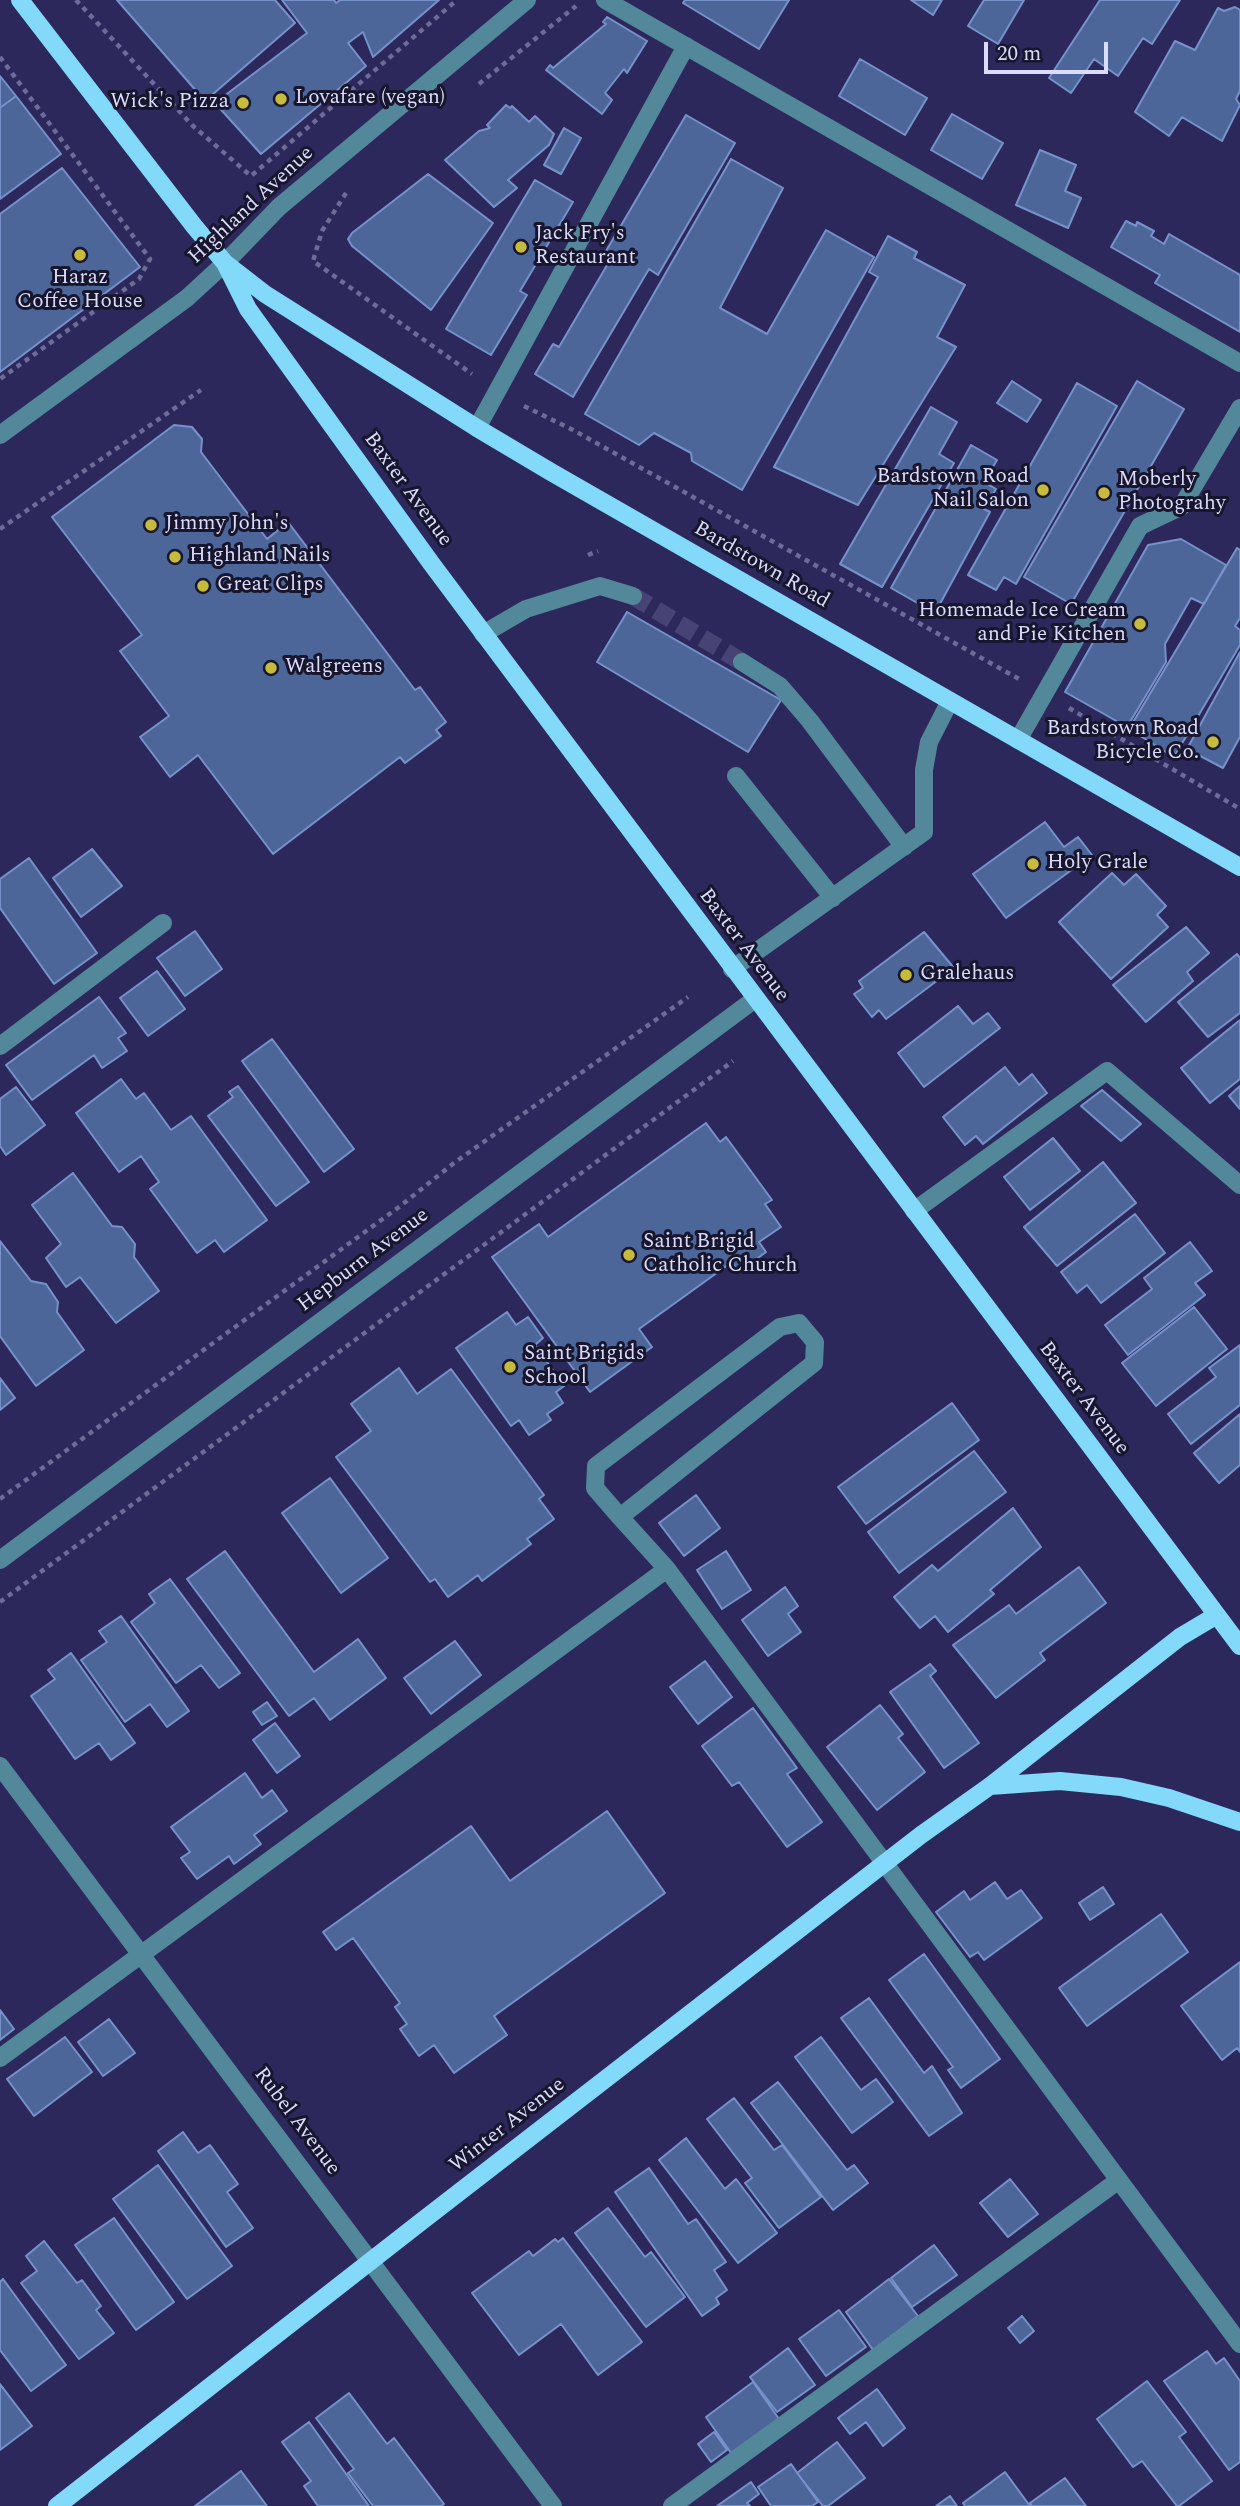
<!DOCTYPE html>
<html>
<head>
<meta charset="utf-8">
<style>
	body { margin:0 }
	#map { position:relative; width:1240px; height:2506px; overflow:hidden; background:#2d285c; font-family:Spectral,serif }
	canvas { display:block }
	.scale { position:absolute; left:984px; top:42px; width:124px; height:32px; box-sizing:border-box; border:4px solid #dbdcfd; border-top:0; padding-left:9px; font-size:21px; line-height:24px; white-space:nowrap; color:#dbdcfd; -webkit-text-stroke:5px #17162d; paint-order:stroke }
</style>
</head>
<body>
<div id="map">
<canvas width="1240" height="2506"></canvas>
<div class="scale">20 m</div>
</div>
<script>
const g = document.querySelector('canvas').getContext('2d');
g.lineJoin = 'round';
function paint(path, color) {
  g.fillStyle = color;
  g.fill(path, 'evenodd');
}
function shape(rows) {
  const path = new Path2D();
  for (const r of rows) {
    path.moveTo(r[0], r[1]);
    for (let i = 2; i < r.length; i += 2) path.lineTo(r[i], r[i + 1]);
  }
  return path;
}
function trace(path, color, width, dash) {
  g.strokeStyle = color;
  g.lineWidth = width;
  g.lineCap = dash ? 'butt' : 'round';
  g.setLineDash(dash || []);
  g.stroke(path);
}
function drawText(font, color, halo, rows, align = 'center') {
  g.font = font + ' Spectral,serif';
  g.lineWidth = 6;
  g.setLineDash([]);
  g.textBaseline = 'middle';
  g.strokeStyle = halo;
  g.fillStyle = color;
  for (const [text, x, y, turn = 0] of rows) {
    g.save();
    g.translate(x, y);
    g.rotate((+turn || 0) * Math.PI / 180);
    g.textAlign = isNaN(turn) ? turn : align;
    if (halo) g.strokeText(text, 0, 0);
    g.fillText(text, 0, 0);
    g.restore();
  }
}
const building = shape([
	[117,0,275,0,295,23,205,101,117,0],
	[282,0,334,0,336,3,340,0,439,0,373,57,363,32,348,43,366,66,261,154,215,103,307,33,282,0],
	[685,0,789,0,759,49,683,3,685,0],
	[911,0,942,0,933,15,911,0],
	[984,0,1024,0,998,44,968,26,984,0],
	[1100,0,1180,0,1152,44,1143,38,1118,76,1094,59,1071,93,1049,78,1100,0],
	[1235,7,1240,10,1240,91,1236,99,1240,105,1222,141,1182,117,1169,136,1135,112,1175,41,1195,50,1218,8,1224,11,1235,7],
	[607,17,647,41,627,73,624,69,605,93,612,100,602,114,546,70,550,65,553,68,606,24,603,22,607,17],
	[860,59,927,98,905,135,839,96,860,59],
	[0,76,16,96,0,108,0,76],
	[16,96,61,154,0,199,0,108,16,96],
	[506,105,510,108,512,106,529,122,535,116,554,134,549,145,508,180,517,188,494,207,445,160,479,131,490,128,487,125,506,105],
	[952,114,1003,143,982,179,931,150,952,114],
	[686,115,735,143,658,275,649,269,573,397,535,374,553,344,559,347,613,255,606,251,686,115],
	[564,128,581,138,561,174,544,165,564,128],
	[1040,150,1076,165,1065,191,1081,198,1068,228,1016,205,1040,150],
	[731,159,783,188,720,308,767,334,826,230,874,257,742,490,692,461,691,453,654,433,639,445,585,414,731,159],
	[62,168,140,267,0,372,0,214,62,168],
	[428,174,493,223,431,310,352,246,348,239,352,233,428,174],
	[535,180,573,202,520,291,527,295,491,355,446,329,535,180],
	[1126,221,1136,226,1137,222,1154,231,1151,236,1164,244,1169,234,1240,275,1240,332,1155,283,1160,275,1111,247,1126,221],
	[888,236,917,252,914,258,965,285,937,337,956,347,858,505,774,467,878,277,869,272,888,236],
	[1012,381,1041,400,1027,422,997,403,1012,381],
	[1137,381,1184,409,1071,604,1024,577,1137,381],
	[1077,383,1117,406,1016,584,1004,577,996,590,968,575,1077,383],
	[931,407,957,422,939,454,954,463,882,587,840,564,931,407],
	[174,425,192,427,202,439,201,452,267,539,288,522,415,690,420,687,446,722,436,730,441,736,405,763,400,757,273,854,198,755,170,777,140,737,169,716,120,651,142,635,52,517,174,425],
	[971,445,997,460,984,482,996,489,984,509,990,512,935,613,891,588,971,445],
	[1181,539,1226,565,1204,604,1191,598,1165,644,1166,662,1127,727,1065,692,1148,545,1181,539],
	[1237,548,1240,550,1240,618,1235,626,1240,630,1240,645,1174,757,1129,729,1237,548],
	[627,612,781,700,748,752,597,662,627,612],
	[1240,652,1240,737,1223,768,1187,749,1240,652],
	[1045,822,1064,847,1078,837,1092,855,1006,918,973,874,1045,822],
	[92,849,122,886,81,917,53,878,92,849],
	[29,858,97,953,54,984,0,908,0,879,29,858],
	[1112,873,1124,885,1136,874,1166,906,1157,915,1168,927,1111,979,1059,922,1112,873],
	[1186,927,1209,953,1187,972,1193,981,1146,1022,1113,985,1186,927],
	[195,931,222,969,185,996,157,958,195,931],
	[924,932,954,968,886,1019,879,1010,872,1017,854,994,863,988,859,981,924,932],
	[1237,954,1240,958,1240,1013,1208,1037,1178,1002,1237,954],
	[157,971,185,1009,148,1036,120,998,157,971],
	[99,997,126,1033,118,1038,127,1051,102,1068,94,1055,32,1100,6,1065,99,997],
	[958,1006,973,1024,988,1013,1000,1028,924,1087,898,1053,958,1006],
	[1240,1020,1240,1079,1210,1103,1181,1068,1240,1020],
	[272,1039,354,1149,324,1172,242,1061,272,1039],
	[1005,1067,1019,1085,1032,1074,1047,1093,983,1144,976,1136,965,1145,943,1117,1005,1067],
	[121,1079,136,1099,144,1093,171,1130,191,1116,267,1220,224,1252,215,1240,197,1253,150,1189,159,1182,141,1156,119,1172,76,1113,121,1079],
	[238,1086,309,1182,276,1206,208,1116,233,1097,229,1092,238,1086],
	[1240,1086,1240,1109,1229,1096,1240,1086],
	[16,1087,45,1125,6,1155,0,1146,0,1099,16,1087],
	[1102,1090,1141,1124,1121,1141,1081,1106,1102,1090],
	[706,1123,720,1142,726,1137,772,1200,765,1204,781,1227,759,1242,766,1252,739,1272,732,1262,639,1329,652,1347,590,1392,492,1257,539,1224,548,1237,706,1123],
	[1053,1138,1080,1171,1030,1210,1004,1177,1053,1138],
	[1103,1162,1136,1203,1057,1266,1024,1227,1103,1162],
	[73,1173,112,1226,122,1227,135,1244,134,1257,159,1291,116,1323,80,1277,66,1287,46,1258,61,1244,32,1205,73,1173],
	[1135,1214,1165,1253,1101,1303,1087,1285,1077,1293,1061,1272,1135,1214],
	[0,1241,31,1281,46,1284,58,1302,57,1312,84,1350,36,1386,0,1336,0,1241],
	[1190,1242,1212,1271,1195,1283,1205,1295,1128,1355,1105,1325,1152,1289,1144,1278,1190,1242],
	[1194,1307,1227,1349,1156,1406,1122,1363,1194,1307],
	[507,1312,516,1325,528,1317,543,1338,535,1345,564,1386,556,1392,563,1403,547,1414,551,1420,529,1435,519,1420,511,1426,456,1348,507,1312],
	[1240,1345,1240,1405,1191,1444,1168,1414,1216,1377,1209,1368,1240,1345],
	[399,1368,417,1394,451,1369,544,1495,539,1499,554,1519,527,1539,531,1544,482,1581,478,1575,448,1597,435,1579,430,1582,336,1457,371,1431,351,1404,399,1368],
	[0,1378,15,1398,0,1410,0,1378],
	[952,1403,979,1440,866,1524,838,1487,952,1403],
	[1240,1414,1240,1465,1219,1483,1194,1453,1240,1414],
	[974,1451,1006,1492,899,1573,868,1532,974,1451],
	[330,1478,388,1558,341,1593,282,1513,330,1478],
	[696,1495,720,1528,684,1556,659,1523,696,1495],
	[1013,1508,1041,1547,990,1590,994,1594,948,1632,935,1616,920,1628,894,1597,932,1565,938,1571,1013,1508],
	[225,1551,314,1672,358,1639,386,1678,330,1720,314,1698,289,1716,187,1579,225,1551],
	[726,1551,751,1590,722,1609,697,1570,726,1551],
	[1079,1567,1106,1603,1040,1653,1045,1660,996,1698,953,1645,1009,1605,1016,1614,1079,1567],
	[170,1579,240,1673,219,1688,201,1665,176,1683,131,1622,155,1603,149,1594,170,1579],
	[785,1587,798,1606,788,1614,801,1632,768,1656,742,1620,785,1587],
	[121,1616,189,1711,167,1727,150,1704,125,1722,81,1660,107,1642,99,1631,121,1616],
	[455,1641,481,1675,431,1714,404,1678,455,1641],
	[71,1653,135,1743,111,1760,99,1743,75,1759,31,1696,55,1679,48,1670,71,1653],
	[705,1661,732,1697,698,1724,670,1687,705,1661],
	[930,1664,936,1671,930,1676,979,1743,944,1768,890,1692,930,1664],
	[267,1702,277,1716,262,1725,253,1712,267,1702],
	[880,1705,903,1734,898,1738,925,1772,877,1810,827,1747,880,1705],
	[753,1708,797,1768,787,1774,822,1822,787,1847,739,1782,732,1786,702,1746,753,1708],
	[275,1723,300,1756,277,1773,253,1740,275,1723],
	[245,1773,262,1798,272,1790,287,1811,254,1835,261,1844,234,1864,229,1856,197,1879,181,1858,190,1852,171,1827,245,1773],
	[607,1811,665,1893,494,2016,507,2035,454,2073,434,2045,419,2056,400,2029,407,2024,395,2007,400,2003,353,1938,336,1950,323,1932,471,1826,510,1881,607,1811],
	[995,1882,1007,1899,1021,1890,1042,1918,984,1960,978,1952,970,1957,936,1912,964,1891,970,1900,995,1882],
	[1103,1887,1114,1904,1090,1920,1079,1903,1103,1887],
	[1161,1914,1188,1952,1087,2026,1059,1988,1161,1914],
	[924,1954,1000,2059,961,2088,948,2070,953,2067,889,1980,924,1954],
	[1240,1962,1240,2052,1237,2048,1222,2060,1181,2006,1240,1962],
	[869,1998,924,2073,932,2066,962,2113,929,2136,841,2018,869,1998],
	[0,2010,14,2029,0,2040,0,2010],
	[109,2019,135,2053,103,2076,78,2042,109,2019],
	[65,2037,92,2072,34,2116,7,2079,65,2037],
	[821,2037,861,2090,876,2079,893,2102,852,2133,795,2057,821,2037],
	[778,2082,847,2170,854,2165,868,2183,833,2210,751,2103,778,2082],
	[734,2098,774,2150,782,2145,821,2197,779,2228,745,2183,752,2178,707,2119,734,2098],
	[183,2132,198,2153,210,2145,238,2184,227,2192,253,2228,226,2247,158,2151,183,2132],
	[686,2138,725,2189,736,2179,777,2233,738,2263,659,2160,686,2138],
	[158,2165,232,2266,187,2299,113,2199,158,2165],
	[649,2168,688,2224,696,2219,726,2262,714,2270,727,2290,716,2298,719,2304,702,2316,615,2192,649,2168],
	[1010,2179,1038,2214,1008,2237,980,2203,1010,2179],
	[608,2208,645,2257,651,2252,685,2297,646,2327,575,2233,608,2208],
	[114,2218,174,2302,136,2330,75,2245,114,2218],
	[563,2238,642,2342,598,2375,561,2324,519,2355,472,2293,529,2251,533,2256,555,2239,558,2242,563,2238],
	[44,2241,77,2283,82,2280,101,2306,96,2310,114,2333,79,2359,21,2283,37,2271,26,2256,44,2241],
	[934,2245,957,2275,912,2307,891,2278,934,2245],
	[3,2279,66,2365,31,2391,0,2350,0,2282,3,2279],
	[889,2279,918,2316,873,2350,846,2312,889,2279],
	[839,2310,866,2347,826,2376,799,2339,839,2310],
	[1022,2316,1034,2331,1020,2343,1008,2328,1022,2316],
	[788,2348,815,2385,777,2412,750,2377,788,2348],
	[1207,2351,1216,2364,1224,2358,1240,2381,1240,2462,1229,2470,1164,2381,1207,2351],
	[1147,2381,1186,2432,1179,2437,1212,2481,1179,2506,1177,2506,1142,2461,1133,2467,1097,2419,1147,2381],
	[753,2382,779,2419,731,2453,706,2417,753,2382],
	[0,2384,32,2426,0,2450,0,2384],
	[877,2389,905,2428,883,2446,866,2422,850,2434,838,2418,877,2389],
	[349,2393,387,2444,394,2438,444,2504,441,2506,373,2506,348,2473,354,2469,316,2418,349,2393],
	[309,2422,369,2506,318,2506,304,2486,311,2481,282,2442,309,2422],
	[714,2432,727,2450,711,2462,698,2444,714,2432],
	[837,2442,865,2478,828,2506,823,2506,797,2473,837,2442],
	[791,2464,818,2502,812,2506,771,2506,758,2487,791,2464],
	[241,2471,267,2506,195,2506,241,2471],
	[1005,2472,1030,2506,965,2506,963,2503,1005,2472],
	[1065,2478,1086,2506,1032,2506,1030,2503,1065,2478],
	[751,2482,759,2494,747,2503,750,2506,717,2506,751,2482],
	[950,2496,957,2506,936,2506,950,2496]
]);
paint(building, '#4c669a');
trace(building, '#7792ca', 2);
trace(shape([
	[633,596,742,662]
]), '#474374', 18, [18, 9]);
trace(shape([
	[76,0,193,126,251,176,457,0],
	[0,57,150,259,139,279,0,379],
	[479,84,576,6],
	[346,193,322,231,313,261,472,374],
	[524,406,573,430,1019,679],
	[0,529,201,390],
	[588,555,598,551],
	[1069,708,1240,809],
	[0,1499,399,1207,454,1163,688,997],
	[0,1602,733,1061]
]), '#6e6b98', 4.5, [5, 5]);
trace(shape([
	[605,0,1240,363],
	[477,428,686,46],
	[0,435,187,298,225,263,279,207,527,0],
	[483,634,526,609,600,586,633,596],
	[742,662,780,686,810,721,904,847],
	[1018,740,1140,526,1182,506,1240,408],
	[736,776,833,898],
	[732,969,924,832,924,770,929,742,950,701],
	[0,1046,163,923],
	[914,1211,1107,1071,1240,1185],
	[620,1517,814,1363,815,1342,799,1323,780,1327,596,1466,595,1488,620,1517,667,1569],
	[0,1560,755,999],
	[0,1766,553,2506],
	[0,2058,667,1569,1240,2344],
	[672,2506,1119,2180]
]), '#53879a', 18);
trace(shape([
	[20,0,194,226,225,263,265,294,477,428,551,472,1240,867],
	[225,263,248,309,431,563,1240,1646],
	[990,1786,1060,1781,1121,1787,1169,1798,1240,1822],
	[57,2506,422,2221,921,1835,990,1786,1180,1637,1217,1615]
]), '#82d9f9', 18);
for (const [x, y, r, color] of [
	[281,99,7,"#c7bb3c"],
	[243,103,7,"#c7bb3c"],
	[521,247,7,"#c7bb3c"],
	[80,255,7,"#c7bb3c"],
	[1043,490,7,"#c7bb3c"],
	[1104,493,7,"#c7bb3c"],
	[151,525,7,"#c7bb3c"],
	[175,557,7,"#c7bb3c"],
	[203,586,7,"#c7bb3c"],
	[1140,624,7,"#c7bb3c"],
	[271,668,7,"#c7bb3c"],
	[1213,742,7,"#c7bb3c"],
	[1033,864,7,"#c7bb3c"],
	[906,975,7,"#c7bb3c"],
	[629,1255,7,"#c7bb3c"],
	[510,1367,7,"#c7bb3c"]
]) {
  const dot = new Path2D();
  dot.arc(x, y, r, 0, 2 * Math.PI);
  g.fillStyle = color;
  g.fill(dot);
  trace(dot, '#17162d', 2.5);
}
drawText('21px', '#dbdcfd', '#17162d', [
	["Lovafare (vegan)",295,99],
	["Wick's Pizza",229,103,"right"],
	["Jack Fry's",535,235],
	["Restaurant",535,259],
	["Haraz",80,279,"center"],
	["Coffee House",80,303,"center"],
	["Bardstown Road",1029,478,"right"],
	["Nail Salon",1029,502,"right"],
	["Moberly",1118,481],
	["Photograhy",1118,505],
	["Jimmy John's",165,525],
	["Highland Nails",189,557],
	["Great Clips",217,586],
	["Homemade Ice Cream",1126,612,"right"],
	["and Pie Kitchen",1126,636,"right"],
	["Walgreens",285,668],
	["Bardstown Road",1199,730,"right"],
	["Bicycle Co.",1199,754,"right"],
	["Holy Grale",1047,864],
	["Gralehaus",920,975],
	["Saint Brigid",643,1243],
	["Catholic Church",643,1267],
	["Saint Brigids",524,1355],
	["School",524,1379]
], 'left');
drawText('21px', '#dbdcfd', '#17162d', [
	["Highland Avenue",252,206,-43],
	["Baxter Avenue",407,490,54],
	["Bardstown Road",761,566,30],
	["Baxter Avenue",743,946,53],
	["Hepburn Avenue",364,1261,-37],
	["Baxter Avenue",1083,1399,53],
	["Rubel Avenue",296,2122,53],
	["Winter Avenue",508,2126,-38]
]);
</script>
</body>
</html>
